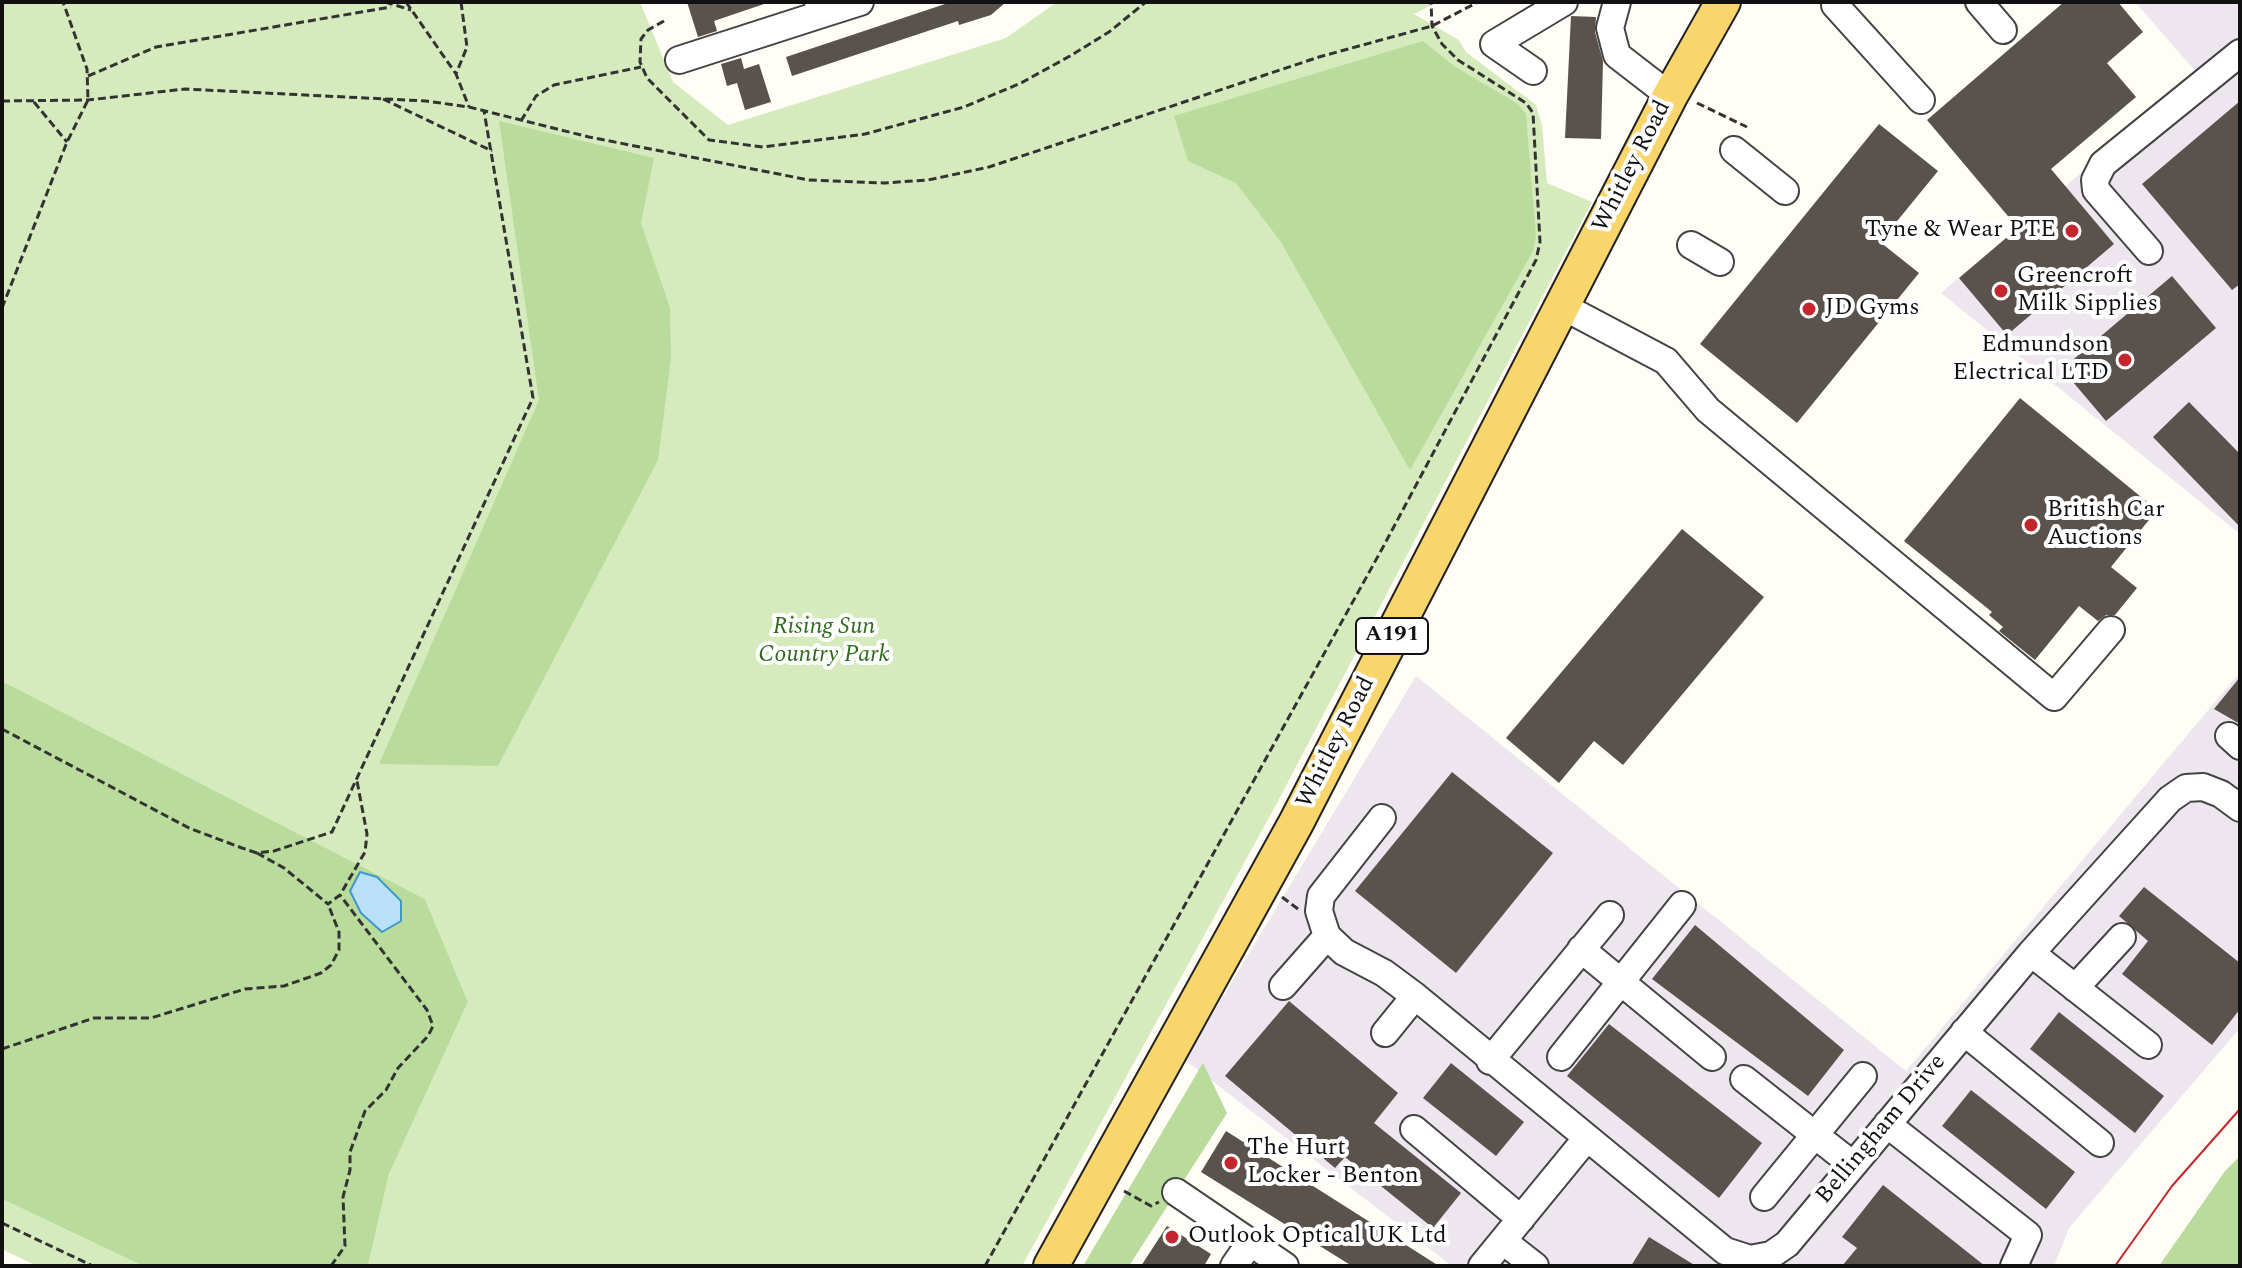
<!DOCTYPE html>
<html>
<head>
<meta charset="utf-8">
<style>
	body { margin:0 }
	#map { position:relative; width:2242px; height:1268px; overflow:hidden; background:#fffdf5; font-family:Spectral,serif }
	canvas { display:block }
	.frame { position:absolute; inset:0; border:4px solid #111; pointer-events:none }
</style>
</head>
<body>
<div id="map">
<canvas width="2242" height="1268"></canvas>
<div class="frame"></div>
</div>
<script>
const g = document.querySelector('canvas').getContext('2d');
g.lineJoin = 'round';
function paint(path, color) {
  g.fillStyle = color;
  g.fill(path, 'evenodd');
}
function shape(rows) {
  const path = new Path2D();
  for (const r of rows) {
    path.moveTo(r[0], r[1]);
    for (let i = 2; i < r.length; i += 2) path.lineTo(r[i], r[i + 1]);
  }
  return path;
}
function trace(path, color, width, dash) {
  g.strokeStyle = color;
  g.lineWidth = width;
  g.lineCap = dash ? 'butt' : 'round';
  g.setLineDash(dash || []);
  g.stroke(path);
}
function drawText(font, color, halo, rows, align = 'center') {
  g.font = font + ' Spectral,serif';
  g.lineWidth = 8;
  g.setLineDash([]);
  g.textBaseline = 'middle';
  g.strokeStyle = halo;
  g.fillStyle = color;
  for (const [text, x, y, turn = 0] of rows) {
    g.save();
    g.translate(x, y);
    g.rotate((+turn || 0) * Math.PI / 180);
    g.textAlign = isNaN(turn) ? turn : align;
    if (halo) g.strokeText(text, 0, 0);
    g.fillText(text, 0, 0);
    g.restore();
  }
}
paint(shape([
	[2135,2,2240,2,2240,534,1941,293,2197,73],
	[2240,672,2240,1028,2069,1228,2054,1266,1452,1266,1185,1060,1416,676,1906,1071]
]), '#eee6ef');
paint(shape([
	[2,2,640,2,673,82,728,125,1006,38,1057,2,1437,2,1414,14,1459,40,1466,52,1536,105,1542,125,1547,183,1592,202,1276,805,1022,1266,368,1266,389,1174,468,1002,425,899,2,681],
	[2,1199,143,1266,37,1266,2,1249]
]), '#d5ebbd');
paint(shape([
	[1423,41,1454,66,1518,104,1526,114,1536,236,1533,251,1410,470,1281,242,1236,183,1188,161,1174,116],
	[499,121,654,158,641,223,670,308,671,359,658,460,498,766,379,764,539,400],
	[2,681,425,899,468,1002,389,1174,368,1266,143,1266,2,1199],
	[1203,1063,1227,1113,1129,1266,1083,1266],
	[2240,1156,2240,1266,2159,1266,2225,1171]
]), '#b9dc9c');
const water = shape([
	[360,872,377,877,401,901,401,921,382,932,361,913,350,891,360,872]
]);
paint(water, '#b9e0f7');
trace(water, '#3f96cf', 2);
paint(shape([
	[687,2,763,2,764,4,714,21,717,31,698,37],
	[951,2,1006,2,991,15,959,25,958,21,792,76,786,57],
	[2064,2,2118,2,2143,32,2107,63,2136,97,2051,169,2114,244,2007,335,1959,278,2018,228,1927,120],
	[1571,16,1596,17,1595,32,1603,61,1601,139,1565,138],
	[741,58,744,69,759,64,771,102,745,110,737,83,727,86,721,64],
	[2240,101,2240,284,2232,290,2142,184],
	[1879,124,1938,171,1880,242,1919,273,1797,423,1700,344],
	[2172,276,2216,328,2106,421,2062,369],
	[2020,398,2157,510,2111,567,2137,588,2115,615,2106,615,2098,621,2079,606,2035,660,1999,631,2003,627,1989,615,1992,612,1904,541],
	[2189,402,2240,454,2240,527,2153,437],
	[1682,529,1764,597,1623,765,1594,741,1559,783,1506,738],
	[2240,677,2240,724,2214,709],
	[1452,772,1553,853,1456,973,1355,891],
	[2144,887,2240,963,2240,1009,2212,1045,2122,974,2148,941,2119,916],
	[1695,925,1844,1050,1808,1096,1652,979],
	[1289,1001,1398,1093,1374,1123,1461,1193,1433,1228,1345,1157,1335,1168,1225,1076],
	[2059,1012,2164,1096,2135,1133,2030,1049],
	[1609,1024,1762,1143,1719,1198,1567,1076],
	[1451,1063,1524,1122,1496,1156,1423,1098],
	[1971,1090,2075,1172,2046,1209,1942,1126],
	[1226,1131,1332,1198,1439,1266,1352,1266,1201,1172],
	[1883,1185,1985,1266,1842,1266,1857,1248,1842,1237],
	[1167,1226,1211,1254,1204,1266,1141,1266],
	[1649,1237,1696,1266,1631,1266]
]), '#5a524d');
const minor = shape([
	[818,2,822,14,860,2],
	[1617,2,1610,28,1617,55,1670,96],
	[1979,2,2003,30],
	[1835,5,1921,100],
	[679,60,822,14],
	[1533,71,1494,44,1564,2],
	[1734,150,1785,191],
	[1691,245,1720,262],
	[2149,251,2096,190,2095,180,2103,164,2240,53],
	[1562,306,1666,361,1708,410,2054,697,2111,630],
	[2229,736,2240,746],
	[1382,818,1321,896,1319,911,1327,936,1344,952,1384,973,1415,996,1725,1251,1750,1259,1771,1255,1787,1244,2031,953,2170,799,2186,788,2203,787,2221,794,2240,808],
	[1581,949,1712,1057],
	[2031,953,2148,1045],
	[1283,986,1327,936],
	[2075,988,2122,937],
	[1964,1032,2100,1143],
	[1385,1033,1415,996],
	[1561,1057,1682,905],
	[1490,1061,1610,915],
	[1744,1079,1853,1165],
	[1887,1124,2028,1235,2014,1266],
	[1414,1129,1521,1219],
	[1176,1192,1285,1266],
	[1764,1197,1863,1076],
	[1503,1241,1535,1266],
	[1234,1266,1250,1243],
	[1482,1266,1586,1139]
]);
const major = shape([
	[1051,1266,1296,823,1670,96,1723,2]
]);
trace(minor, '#444', 30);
trace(major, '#222', 38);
trace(shape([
	[385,2,411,10],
	[406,2,456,74],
	[461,2,467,47,456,74,469,107],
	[664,21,648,30,641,39,640,62,647,78,709,140,763,147,865,134,964,107,1021,83,1070,56,1109,32,1146,2],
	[88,76,156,47,391,7],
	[383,99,492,151],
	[2,101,88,100,185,89,426,101,469,107,589,137,809,180,884,183,928,180,989,167,1319,57,1432,26,1478,2],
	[34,102,67,142],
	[1697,103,1747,127],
	[521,121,536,96,554,85,641,67],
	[2,308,67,142,88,100,87,69,63,2],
	[2,729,189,828,242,848,257,853,274,851,332,832,533,398,484,111],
	[257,853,284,868,328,904,340,895,365,852,367,834,357,781],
	[1282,897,1298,909],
	[2,1049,94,1018,151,1018,245,989,284,986,321,973,331,965,339,950,339,932,328,904],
	[1124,1191,1151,1206,1159,1202],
	[2,1223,93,1266],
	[331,1266,345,1246,343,1197,350,1170,350,1152,365,1111,386,1090,398,1068,428,1036,433,1026,427,1010,340,895],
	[985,1266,1382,549,1536,260,1540,242,1533,113,1526,103,1458,60,1442,44,1432,26,1431,2]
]), '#333', 3, [8, 4]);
trace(minor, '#fff', 26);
trace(major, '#f9d66b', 34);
trace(shape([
	[2115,1266,2172,1186,2240,1109]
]), '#c4262e', 2);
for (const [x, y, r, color] of [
	[2072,231,8,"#c4262e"],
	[2001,291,8,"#c4262e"],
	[1809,309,8,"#c4262e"],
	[2125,360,8,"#c4262e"],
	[2031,525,8,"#c4262e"],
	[1231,1163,8,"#c4262e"],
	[1172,1237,8,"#c4262e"]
]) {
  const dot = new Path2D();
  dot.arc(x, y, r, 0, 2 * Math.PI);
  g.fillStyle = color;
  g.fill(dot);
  trace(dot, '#fff', 3);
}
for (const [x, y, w] of [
	[1392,636,72]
]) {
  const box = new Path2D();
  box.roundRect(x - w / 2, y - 18, w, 36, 6);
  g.fillStyle = '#fff';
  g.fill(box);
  trace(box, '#111', 2);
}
drawText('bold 22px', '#111', null, [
	["A191",1392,636]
]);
drawText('24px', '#111', '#fff', [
	["Whitley Road",1633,167,-63],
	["Whitley Road",1337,743,-63],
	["Bellingham Drive",1882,1130,-50]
]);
drawText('24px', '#111', '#fff', [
	["Tyne & Wear PTE",2056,231,"right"],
	["Greencroft",2017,277],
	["Milk Sipplies",2017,305],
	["JD Gyms",1825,309],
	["Edmundson",2109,346,"right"],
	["Electrical LTD",2109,374,"right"],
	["British Car",2047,511],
	["Auctions",2047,539],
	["The Hurt",1247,1149],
	["Locker - Benton",1247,1177],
	["Outlook Optical UK Ltd",1188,1237]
], 'left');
drawText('italic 24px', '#2f6b1f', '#fff', [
	["Rising Sun",824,628],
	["Country Park",824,656]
]);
</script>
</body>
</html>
